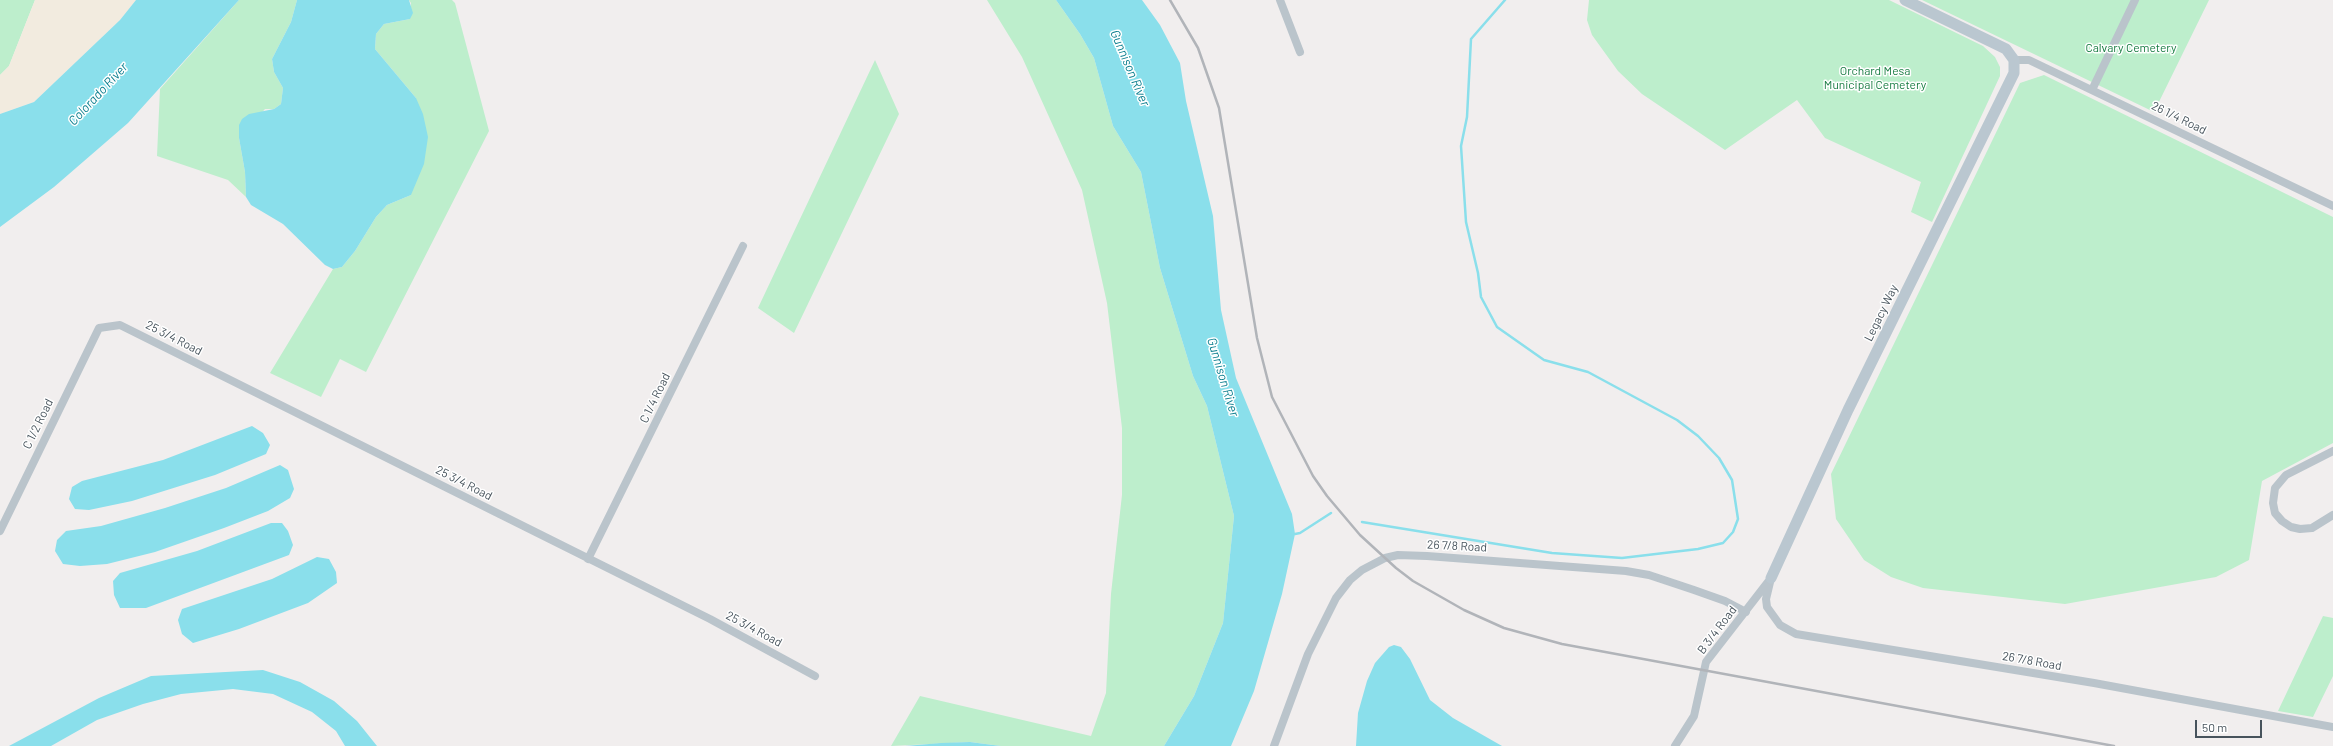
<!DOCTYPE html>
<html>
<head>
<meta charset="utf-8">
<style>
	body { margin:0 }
	#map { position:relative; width:2333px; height:746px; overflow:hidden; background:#f1eeee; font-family:Barlow,sans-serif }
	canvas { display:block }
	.scale { position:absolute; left:2195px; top:720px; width:67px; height:18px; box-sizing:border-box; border:2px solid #47535c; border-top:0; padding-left:5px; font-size:12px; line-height:14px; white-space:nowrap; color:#47535c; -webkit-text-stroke:3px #fff; paint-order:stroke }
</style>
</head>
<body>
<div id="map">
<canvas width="2333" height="746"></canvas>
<div class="scale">50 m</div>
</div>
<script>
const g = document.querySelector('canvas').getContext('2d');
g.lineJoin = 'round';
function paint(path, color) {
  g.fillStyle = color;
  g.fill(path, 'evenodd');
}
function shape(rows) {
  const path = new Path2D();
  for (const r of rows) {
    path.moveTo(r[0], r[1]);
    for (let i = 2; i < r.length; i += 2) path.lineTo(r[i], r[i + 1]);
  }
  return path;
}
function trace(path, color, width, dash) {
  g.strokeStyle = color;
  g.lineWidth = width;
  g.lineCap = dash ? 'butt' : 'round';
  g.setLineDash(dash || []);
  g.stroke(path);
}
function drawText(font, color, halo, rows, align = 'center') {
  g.font = font + ' Barlow,sans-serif';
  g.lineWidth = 3;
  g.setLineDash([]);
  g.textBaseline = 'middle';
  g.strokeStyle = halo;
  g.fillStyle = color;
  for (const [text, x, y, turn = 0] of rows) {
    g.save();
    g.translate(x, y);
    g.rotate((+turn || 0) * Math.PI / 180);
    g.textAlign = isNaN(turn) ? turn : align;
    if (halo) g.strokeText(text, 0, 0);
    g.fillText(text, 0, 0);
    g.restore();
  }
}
paint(shape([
	[0,0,35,0,9,66,0,75],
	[239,0,297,0,291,22,272,59,274,72,283,88,281,104,274,109,265,109,239,138,245,172,246,197,228,180,157,156,160,89],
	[409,0,452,0,455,3,489,131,366,372,340,359,321,397,270,373,333,269,342,267,355,251,376,217,387,205,411,195,416,98,375,49,376,34,384,24,410,19,411,3],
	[987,0,1056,0,1080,34,1094,58,1113,126,1141,172,1160,268,1193,376,1207,406,1234,516,1223,623,1194,696,1164,746,1001,746,970,742,891,746,920,696,1091,736,1106,693,1111,594,1122,495,1122,428,1107,303,1082,190,1022,57],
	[1589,0,1889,0,1983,46,1995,57,2000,67,2000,76,1932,222,1911,212,1921,182,1825,138,1797,100,1725,150,1642,94,1618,71,1592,35,1587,20],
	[1922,0,2209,0,2154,112],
	[875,60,899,114,794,333,758,308],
	[2044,75,2333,217,2333,443,2262,481,2249,560,2216,577,2065,604,1923,588,1891,577,1864,560,1836,519,1831,474,2020,83],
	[2323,616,2333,618,2333,676,2313,717,2278,711]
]), '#bdeecc');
paint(shape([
	[35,0,136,0,120,20,34,102,0,114,0,75,9,66]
]), '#f2ebdf');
paint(shape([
	[136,0,239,0,128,123,54,187,0,227,0,114,34,102,120,20],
	[297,0,409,0,413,13,410,19,384,24,376,34,375,49,416,98,423,114,428,137,424,164,411,195,387,205,376,217,355,251,342,267,333,269,325,265,283,224,251,205,246,197,245,172,239,138,239,125,242,119,249,114,274,109,281,104,283,88,274,72,272,59,291,22],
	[1056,0,1142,0,1160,25,1180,63,1186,101,1213,216,1221,310,1236,378,1292,514,1295,534,1282,594,1254,691,1231,746,1164,746,1194,696,1223,623,1234,516,1207,406,1193,376,1160,268,1141,172,1113,126,1094,58,1080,34],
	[252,426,263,433,270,445,266,454,215,475,132,501,89,510,75,509,69,499,72,487,82,481,163,460],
	[280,465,288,470,294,489,290,498,268,511,224,528,155,552,107,564,80,566,63,564,55,551,57,540,66,531,101,526,165,508,226,488],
	[271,523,282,523,288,531,293,545,289,555,146,608,120,608,114,595,113,581,120,573,197,551],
	[317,557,329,559,336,572,337,583,308,603,239,629,193,643,182,634,178,620,182,609,272,579],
	[1394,645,1401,647,1410,659,1430,700,1453,718,1502,746,1356,746,1358,713,1367,681,1375,663,1389,647],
	[263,670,300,682,334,701,357,721,377,746,345,746,336,731,312,712,273,694,233,689,181,694,143,704,97,720,51,746,9,746,99,698,151,676],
	[970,742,1001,746,905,746,941,743]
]), '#8adfeb');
trace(shape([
	[1362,522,1552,553,1622,558,1698,549,1723,543,1733,532,1738,519,1732,480,1719,458,1698,436,1677,420,1588,372,1544,360,1497,327,1481,297,1478,273,1466,222,1461,146,1467,117,1471,39,1505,0],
	[1295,534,1300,533,1331,513]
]), '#8adfeb', 2.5);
trace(shape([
	[1280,0,1300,52],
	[2014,60,2029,60,2333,206],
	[2092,90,2135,0],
	[2333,451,2286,475,2275,488,2273,503,2275,513,2282,521,2291,527,2300,529,2312,528,2333,515],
	[0,531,99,328,120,325,710,619,815,676],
	[588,559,743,246],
	[1771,578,1766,599,1767,607,1780,625,1796,634,2094,683,2333,727],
	[1274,746,1308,654,1336,598,1350,580,1362,570,1385,558,1398,555,1427,556,1626,571,1649,575,1694,590,1725,601,1746,612],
	[1675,746,1694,716,1706,662,1768,582]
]), '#bac4cb', 8);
trace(shape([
	[1771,578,1848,410,2014,73,2014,60,2006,49,1905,0]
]), '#bac7d0', 11);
trace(shape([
	[1170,0,1198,48,1219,108,1257,338,1272,397,1313,476,1327,496,1360,535,1396,568,1413,581,1464,610,1504,628,1562,644,2114,746]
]), '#b1b4b9', 2.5);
drawText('12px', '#187c42', '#fff', [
	["Calvary Cemetery",2131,48],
	["Orchard Mesa",1875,71],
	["Municipal Cemetery",1875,85]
]);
drawText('12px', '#47535c', '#fff', [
	["26 1/4 Road",2179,118,26],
	["Legacy Way",1881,313,-64],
	["25 3/4 Road",174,338,27],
	["C 1/4 Road",655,398,-64],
	["C 1/2 Road",38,424,-64],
	["25 3/4 Road",464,483,27],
	["26 7/8 Road",1457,546,3],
	["25 3/4 Road",754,629,28],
	["B 3/4 Road",1717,630,-53],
	["26 7/8 Road",2032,661,10]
]);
drawText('italic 13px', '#0e8090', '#fff', [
	["Gunnison River",1130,68,67],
	["Colorado River",98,94,-47],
	["Gunnison River",1223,377,73]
]);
</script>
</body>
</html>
